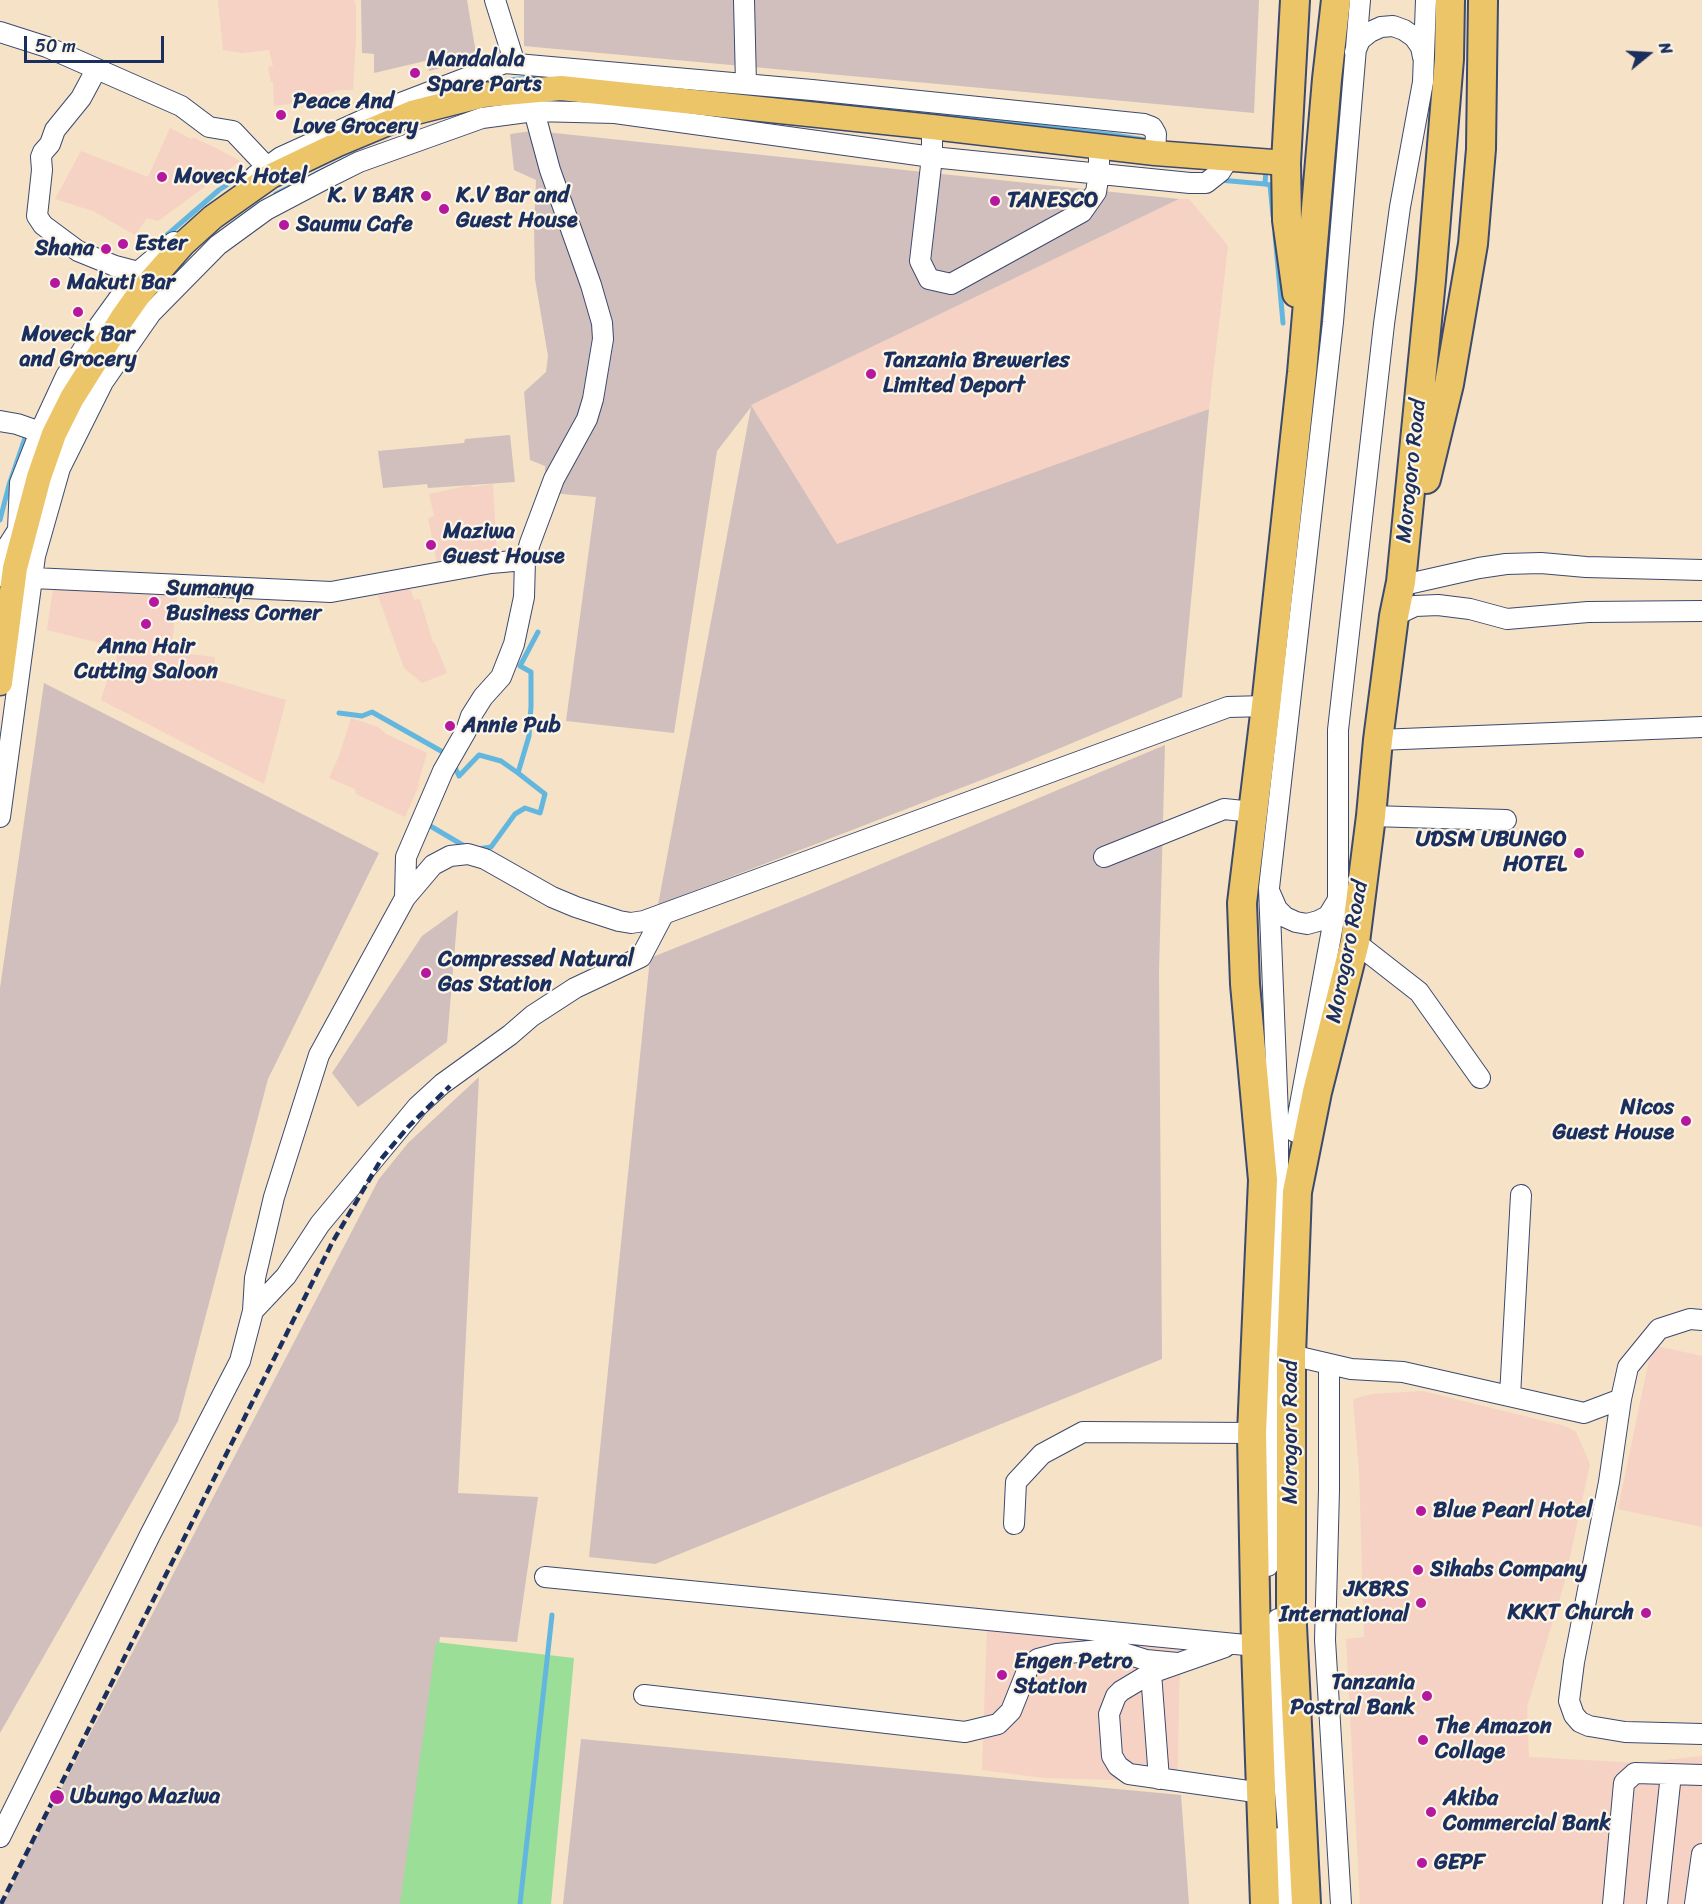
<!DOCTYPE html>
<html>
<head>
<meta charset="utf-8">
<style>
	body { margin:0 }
	#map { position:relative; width:1702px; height:1904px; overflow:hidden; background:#f5e2c7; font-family:Sriracha,sans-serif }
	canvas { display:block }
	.north { position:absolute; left:1618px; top:24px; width:60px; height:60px; -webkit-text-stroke:4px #fcf5e5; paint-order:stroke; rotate:72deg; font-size:16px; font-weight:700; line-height:24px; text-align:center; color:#1b2f5e }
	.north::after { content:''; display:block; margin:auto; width:21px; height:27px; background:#1b2f5e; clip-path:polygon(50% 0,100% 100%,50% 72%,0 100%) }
	.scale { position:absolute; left:24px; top:36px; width:140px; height:27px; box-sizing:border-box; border:3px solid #1b2f5e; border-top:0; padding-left:8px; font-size:18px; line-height:21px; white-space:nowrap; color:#1b2f5e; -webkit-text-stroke:4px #fcf5e5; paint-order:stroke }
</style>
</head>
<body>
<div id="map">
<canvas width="1702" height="1904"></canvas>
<div class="north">N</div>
<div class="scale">50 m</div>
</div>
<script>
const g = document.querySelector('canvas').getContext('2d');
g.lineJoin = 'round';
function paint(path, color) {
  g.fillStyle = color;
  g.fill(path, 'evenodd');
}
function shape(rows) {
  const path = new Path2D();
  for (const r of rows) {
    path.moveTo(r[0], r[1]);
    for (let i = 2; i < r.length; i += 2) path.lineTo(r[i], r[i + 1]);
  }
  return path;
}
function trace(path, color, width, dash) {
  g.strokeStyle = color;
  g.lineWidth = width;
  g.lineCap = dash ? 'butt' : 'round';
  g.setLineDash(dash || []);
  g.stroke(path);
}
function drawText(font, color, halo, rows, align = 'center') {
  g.font = font + ' Sriracha,sans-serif';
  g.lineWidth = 4.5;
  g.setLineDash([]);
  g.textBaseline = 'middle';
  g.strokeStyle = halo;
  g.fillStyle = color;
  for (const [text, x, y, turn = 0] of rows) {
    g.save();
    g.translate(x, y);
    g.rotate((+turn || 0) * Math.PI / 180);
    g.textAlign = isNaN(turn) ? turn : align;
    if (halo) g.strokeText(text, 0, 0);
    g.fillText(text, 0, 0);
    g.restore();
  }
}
paint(shape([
	[218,0,354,0,356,5,356,37,353,90,339,90,290,104,274,106,273,82,271,82,268,67,273,66,269,50,241,53,223,50],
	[170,128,191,139,194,138,214,147,240,161,158,221,147,218,135,235,93,211,55,199,81,151,148,177],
	[1179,199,1189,199,1228,246,1209,409,1136,438,837,544,751,405],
	[493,484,497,557,437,563,428,518,434,516,429,494,470,485,473,487],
	[54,582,178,589,171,652,215,657,213,679,286,700,264,784,101,700,113,661,116,661,118,649,116,647,47,630],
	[409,585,414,600,420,599,433,643,435,643,447,673,422,683,404,668,378,596],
	[351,718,378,727,386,734,427,753,418,784,419,785,405,817,356,794,355,789,329,778,339,756],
	[1652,1345,1702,1356,1702,1527,1618,1509],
	[1422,1391,1565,1426,1576,1432,1590,1464,1564,1584,1527,1707,1529,1757,1639,1763,1702,1756,1702,1904,1360,1904,1346,1639,1364,1637,1359,1470,1353,1399,1373,1394],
	[987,1629,1183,1646,1179,1689,1178,1762,1175,1789,1118,1780,1044,1778,982,1770]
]), '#f5d2c3');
paint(shape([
	[361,0,467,0,477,59,429,71,425,61,374,73,374,54,362,53],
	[524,0,1259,0,1254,113,524,46],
	[539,130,545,132,1179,199,751,405,837,544,1209,409,1182,697,1015,767,658,905,751,407,717,451,674,733,566,721,596,497,539,492,545,482,545,466,530,460,524,392,546,372,548,356,535,279,534,226,536,180,514,170,510,134],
	[510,435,515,482,428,488,427,484,383,488,378,451,464,443,465,439],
	[44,683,379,853,268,1079,178,1421,0,1733,0,988],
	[1165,745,1159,972,1162,1359,655,1564,589,1557,650,958,805,896],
	[458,910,447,1042,358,1107,332,1073,422,936],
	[479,1077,458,1493,538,1497,517,1642,440,1637,401,1904,3,1904,57,1797,379,1179,408,1143],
	[581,1739,1181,1795,1189,1904,563,1904]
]), '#d1bfbd');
paint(shape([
	[436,1642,574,1658,551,1904,400,1904]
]), '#9ade97');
trace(shape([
	[493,82,518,79,538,78],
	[776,96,1114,135,1151,141],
	[1266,169,1265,184,1270,185,1273,216],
	[1219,180,1265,184],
	[276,194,356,154],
	[1275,234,1283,323],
	[167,235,219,190,250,170],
	[149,302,163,284,184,266],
	[0,520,9,485,25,438],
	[339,713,362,716,372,712,441,751],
	[453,763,459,776,479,755,501,761,518,773,529,736,531,706,531,672,520,666,538,632],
	[427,824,466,847],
	[478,849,491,847,515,814,525,808,540,813,545,794,518,773],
	[520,1904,552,1615]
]), '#63b7df', 5);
const minor = shape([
	[495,0,515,64],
	[744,0,746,84],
	[0,32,47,47,181,106,209,127,233,131,267,167,271,176],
	[1355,52,1360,40,1370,32,1381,27,1393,26,1404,30,1414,37,1421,47,1423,57],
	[96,70,81,98,55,130,50,144,43,152,41,157,42,170,37,216,43,225,78,251,115,266,138,272],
	[932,127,932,157,920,261,929,279,951,284,1082,212,1096,192,1099,173,1099,147],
	[255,176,281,157,398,104,505,63,812,90,1144,124,1152,127,1156,134,1155,153],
	[0,421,17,424,40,432,51,434],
	[0,576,4,552,18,530,20,483,40,432,66,376,93,334,138,272,174,242],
	[33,578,331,592,491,563,525,560],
	[1399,586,1479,568,1506,564,1541,563,1586,567,1702,570],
	[1394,616,1415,606,1438,605,1470,609,1507,619,1588,612,1702,611],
	[1378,740,1702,727],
	[1371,816,1506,820],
	[0,817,35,556,60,468,103,382,151,313,218,245,266,210,323,180,359,162,482,118,534,111,615,113,932,157,1190,183,1206,183,1220,172,1229,158],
	[1104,857,1224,809,1253,812],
	[1270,893,1277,909,1285,917,1296,922,1307,924,1318,921,1328,916,1336,903],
	[405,898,406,857,443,771,466,731,471,716,483,697,501,677,514,644,524,597,525,560,530,543,554,479,587,419,593,399,603,339,602,323,591,285,550,170,534,111],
	[1355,942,1419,992,1480,1078],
	[1295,1132,1338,897,1338,730,1384,324,1400,207,1423,82,1426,0],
	[253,1311,286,1276,320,1224,418,1106,442,1084,510,1035,532,1016,575,988,641,957,663,915],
	[1702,1320,1690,1319,1659,1329,1628,1367,1621,1399,1609,1482,1574,1662,1569,1701,1574,1715,1580,1722,1589,1726,1625,1732,1702,1734],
	[1291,1355,1351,1369,1403,1372,1584,1413,1621,1399],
	[1329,1365,1329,1490,1325,1640,1341,1904],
	[1510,1396,1521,1195],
	[1014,1524,1016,1482,1042,1454,1083,1432,1252,1433],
	[1268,1566,1278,1200,1278,1116,1269,888,1333,322,1360,0],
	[545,1577,1256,1646],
	[1278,1619,1280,1731,1290,1853],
	[1225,1647,1151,1673,1121,1691,1116,1696,1109,1714,1112,1756,1118,1766,1129,1774,1262,1793],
	[1151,1673,1159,1779],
	[644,1695,965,1732,998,1724,1011,1711,1029,1666,1038,1659,1057,1654,1111,1649,1146,1660,1177,1663],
	[0,1837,150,1535,240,1361,253,1311,255,1278,274,1197,319,1055,405,898,433,865,450,856,468,854,485,859,552,897,576,907,619,921,631,923,644,921,1228,707,1266,706],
	[1279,1838,1283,1904],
	[1613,1904,1624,1783,1635,1773,1702,1775],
	[1657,1904,1671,1774],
	[1695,1904,1702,1854]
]);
const major = shape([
	[0,683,15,568,39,477,54,434,72,398,123,317,140,293,183,244,213,217,271,176,338,144,412,113,483,95,561,88,932,127,1155,153,1286,163]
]);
const highway = shape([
	[1295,0,1286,163,1287,220,1297,293],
	[1426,479,1449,384,1473,244,1481,149,1483,0],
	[1265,1904,1256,1646,1252,1433,1263,1180,1245,984,1242,903,1266,706,1302,373,1327,79,1336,0],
	[1306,1904,1291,1606,1291,1355,1297,1192,1317,1092,1355,942,1371,816,1378,740,1394,616,1401,582,1431,280,1449,59,1450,0]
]);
trace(minor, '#3c4a6e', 22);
trace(major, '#3c4a6e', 27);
trace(highway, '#3c4a6e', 32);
trace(minor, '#fff', 20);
trace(major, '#edc569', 24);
trace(highway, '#edc569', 28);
trace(shape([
	[1,1904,332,1243,382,1158,408,1127,450,1086]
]), '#1b2f5e', 4.5, [9, 4.5]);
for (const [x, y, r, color] of [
	[415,73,6,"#b5179e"],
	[281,115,6,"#b5179e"],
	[162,177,6,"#b5179e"],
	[426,196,6,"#b5179e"],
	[995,201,6,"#b5179e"],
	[444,209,6,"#b5179e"],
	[284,225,6,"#b5179e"],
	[123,244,6,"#b5179e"],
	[106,249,6,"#b5179e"],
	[55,283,6,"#b5179e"],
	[78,312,6,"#b5179e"],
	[871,374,6,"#b5179e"],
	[431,545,6,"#b5179e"],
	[154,602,6,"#b5179e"],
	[146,624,6,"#b5179e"],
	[450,726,6,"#b5179e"],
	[1579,853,6,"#b5179e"],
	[426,973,6,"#b5179e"],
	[1686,1121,6,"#b5179e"],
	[1421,1511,6,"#b5179e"],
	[1418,1570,6,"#b5179e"],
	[1421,1603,6,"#b5179e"],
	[1646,1613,6,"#b5179e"],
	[1002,1675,6,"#b5179e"],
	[1427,1696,6,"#b5179e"],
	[1423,1740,6,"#b5179e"],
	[57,1797,8,"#b5179e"],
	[1431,1812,6,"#b5179e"],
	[1422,1863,6,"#b5179e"]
]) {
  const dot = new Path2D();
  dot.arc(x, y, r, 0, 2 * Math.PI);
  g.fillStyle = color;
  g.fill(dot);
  trace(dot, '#fcf5e5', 2);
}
drawText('bold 22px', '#1b2f5e', '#fcf5e5', [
	["Mandalala",427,60],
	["Spare Parts",427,85],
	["Peace And",293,102],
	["Love Grocery",293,127],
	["Moveck Hotel",174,177],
	["K. V BAR",414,196,"right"],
	["K.V Bar and",456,196],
	["Guest House",456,221],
	["TANESCO",1007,201],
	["Saumu Cafe",296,225],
	["Ester",135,244],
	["Shana",94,249,"right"],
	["Makuti Bar",67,283],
	["Moveck Bar",78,335,"center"],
	["and Grocery",78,360,"center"],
	["Tanzania Breweries",883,361],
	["Limited Deport",883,386],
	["Maziwa",443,532],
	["Guest House",443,557],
	["Sumanya",166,589],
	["Business Corner",166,614],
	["Anna Hair",146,647,"center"],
	["Cutting Saloon",146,672,"center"],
	["Annie Pub",462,726],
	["UDSM UBUNGO",1567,840,"right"],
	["HOTEL",1567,865,"right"],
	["Compressed Natural",438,960],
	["Gas Station",438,985],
	["Nicos",1674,1108,"right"],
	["Guest House",1674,1133,"right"],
	["Blue Pearl Hotel",1433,1511],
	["Sihabs Company",1430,1570],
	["JKBRS",1409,1590,"right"],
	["International",1409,1615,"right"],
	["KKKT Church",1634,1613,"right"],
	["Engen Petro",1014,1662],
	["Station",1014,1687],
	["Tanzania",1415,1683,"right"],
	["Postral Bank",1415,1708,"right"],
	["The Amazon",1435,1727],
	["Collage",1435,1752],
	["Ubungo Maziwa",70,1797],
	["Akiba",1443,1799],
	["Commercial Bank",1443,1824],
	["GEPF",1434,1863]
], 'left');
drawText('22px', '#1b2f5e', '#fcf5e5', [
	["Morogoro Road",1412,471,-84],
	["Morogoro Road",1348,952,-79],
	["Morogoro Road",1291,1432,-90]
]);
</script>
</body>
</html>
